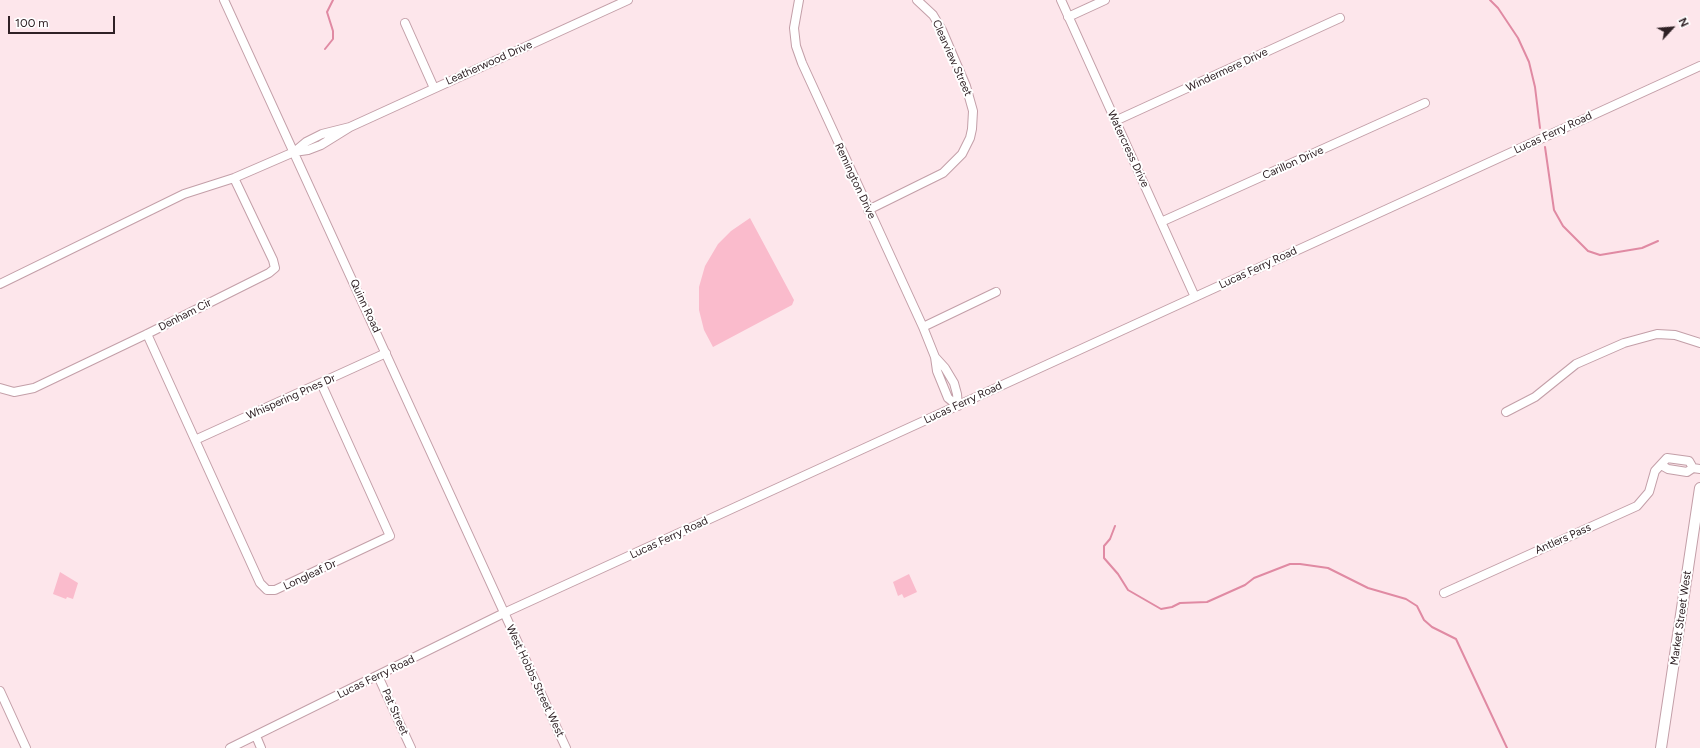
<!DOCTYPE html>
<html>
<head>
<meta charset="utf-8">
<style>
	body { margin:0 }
	#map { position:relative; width:1700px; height:748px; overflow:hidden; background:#fde6eb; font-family:Figtree,sans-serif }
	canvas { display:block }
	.north { position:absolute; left:1652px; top:8px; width:40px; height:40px; -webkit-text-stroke:3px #fff; paint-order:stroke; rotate:64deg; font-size:11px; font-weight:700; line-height:16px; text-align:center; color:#2f2125 }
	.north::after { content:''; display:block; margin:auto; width:14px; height:18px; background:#2f2125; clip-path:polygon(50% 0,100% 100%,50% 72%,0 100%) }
	.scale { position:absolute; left:8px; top:16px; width:107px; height:18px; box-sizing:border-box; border:2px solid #2f2125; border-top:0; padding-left:5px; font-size:12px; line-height:14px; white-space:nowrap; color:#2f2125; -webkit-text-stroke:3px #fff; paint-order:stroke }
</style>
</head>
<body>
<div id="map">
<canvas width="1700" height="748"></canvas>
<div class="north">N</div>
<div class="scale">100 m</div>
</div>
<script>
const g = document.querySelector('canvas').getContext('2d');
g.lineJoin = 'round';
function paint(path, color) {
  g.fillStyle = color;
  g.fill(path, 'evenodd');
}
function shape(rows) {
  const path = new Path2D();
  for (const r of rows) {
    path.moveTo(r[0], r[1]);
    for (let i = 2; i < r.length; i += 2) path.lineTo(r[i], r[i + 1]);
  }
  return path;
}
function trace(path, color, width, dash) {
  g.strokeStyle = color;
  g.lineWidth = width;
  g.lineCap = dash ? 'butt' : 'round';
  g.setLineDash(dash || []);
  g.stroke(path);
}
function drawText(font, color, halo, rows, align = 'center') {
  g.font = font + ' Figtree,sans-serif';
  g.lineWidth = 4;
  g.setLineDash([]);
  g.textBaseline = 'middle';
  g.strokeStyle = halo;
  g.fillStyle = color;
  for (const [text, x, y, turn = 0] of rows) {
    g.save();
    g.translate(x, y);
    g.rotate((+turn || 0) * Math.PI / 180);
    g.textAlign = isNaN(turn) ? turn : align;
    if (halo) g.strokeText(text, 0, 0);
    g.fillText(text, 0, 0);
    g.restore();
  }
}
paint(shape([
	[750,218,794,300,792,305,713,347,704,330,699,310,699,287,705,266,718,244,731,231],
	[60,572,78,583,73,599,67,597,66,599,53,594],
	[909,574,917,592,904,598,902,594,898,596,893,582]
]), '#fabbcc');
trace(shape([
	[1490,0,1498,8,1518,38,1529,62,1535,87,1540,128],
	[325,49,333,39,333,31,327,12,333,0],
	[1545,147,1554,210,1563,226,1588,251,1600,255,1642,248,1658,241],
	[1115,526,1110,539,1104,546,1104,558,1118,574,1128,590,1161,609,1172,607,1180,603,1207,602,1245,585,1254,578,1290,564,1300,564,1328,568,1368,588,1406,599,1417,606,1424,620,1432,627,1456,639,1507,748]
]), '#e08aa3', 2);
const minor = shape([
	[224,0,566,748],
	[799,0,794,28,796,46,802,63,923,327,935,357,937,371,948,398,958,406],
	[1061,0,1195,297],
	[1068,17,1105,0],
	[405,23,434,88],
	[1115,121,1340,18],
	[294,152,308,150,321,145,350,127,628,0],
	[868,210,943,173,962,154,970,138,972,129,973,111,966,86,942,30,933,15,917,0],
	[1161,222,1425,103],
	[0,284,184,194,234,178,294,152,306,142,322,134,350,127],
	[923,327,996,292],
	[147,334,260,583,267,590,275,590,390,536,321,383],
	[935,357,945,368,954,383,957,394,958,406],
	[0,388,14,392,34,388,147,334,269,273,275,268,273,260,234,178],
	[1506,412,1535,397,1576,364,1624,343,1657,334,1675,335,1700,343],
	[195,440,386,353],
	[1661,465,1668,469,1687,472,1693,468,1700,469],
	[1444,593,1637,506,1649,492,1655,471,1667,458,1689,461,1693,468],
	[378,676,411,748],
	[0,691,26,748],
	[256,736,261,748],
	[230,748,504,613,1700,66]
]);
const major = shape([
	[1661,748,1700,488]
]);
trace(minor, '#c39fa8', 10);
trace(major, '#c39fa8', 12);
trace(minor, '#fff', 8);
trace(major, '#fff', 10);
drawText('11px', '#2f2125', '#fff', [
	["Clearview Street",952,58,66],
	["Leatherwood Drive",489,63,-24],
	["Windermere Drive",1227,70,-25],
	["Lucas Ferry Road",1553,133,-25],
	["Watercress Drive",1128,149,65],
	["Carillon Drive",1293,163,-24],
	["Remington Drive",855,181,65],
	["Lucas Ferry Road",1258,268,-25],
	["Quinn Road",365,306,65],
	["Denham Cir",185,315,-27],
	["Whispering Pnes Dr",291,397,-24],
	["Lucas Ferry Road",963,403,-25],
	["Lucas Ferry Road",669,538,-25],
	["Antlers Pass",1563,539,-24],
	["Longleaf Dr",310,575,-25],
	["Market Street West",1681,618,-82],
	["Lucas Ferry Road",376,677,-26],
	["West Hobbs Street West",535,681,65],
	["Pat Street",395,712,66]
]);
</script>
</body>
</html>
